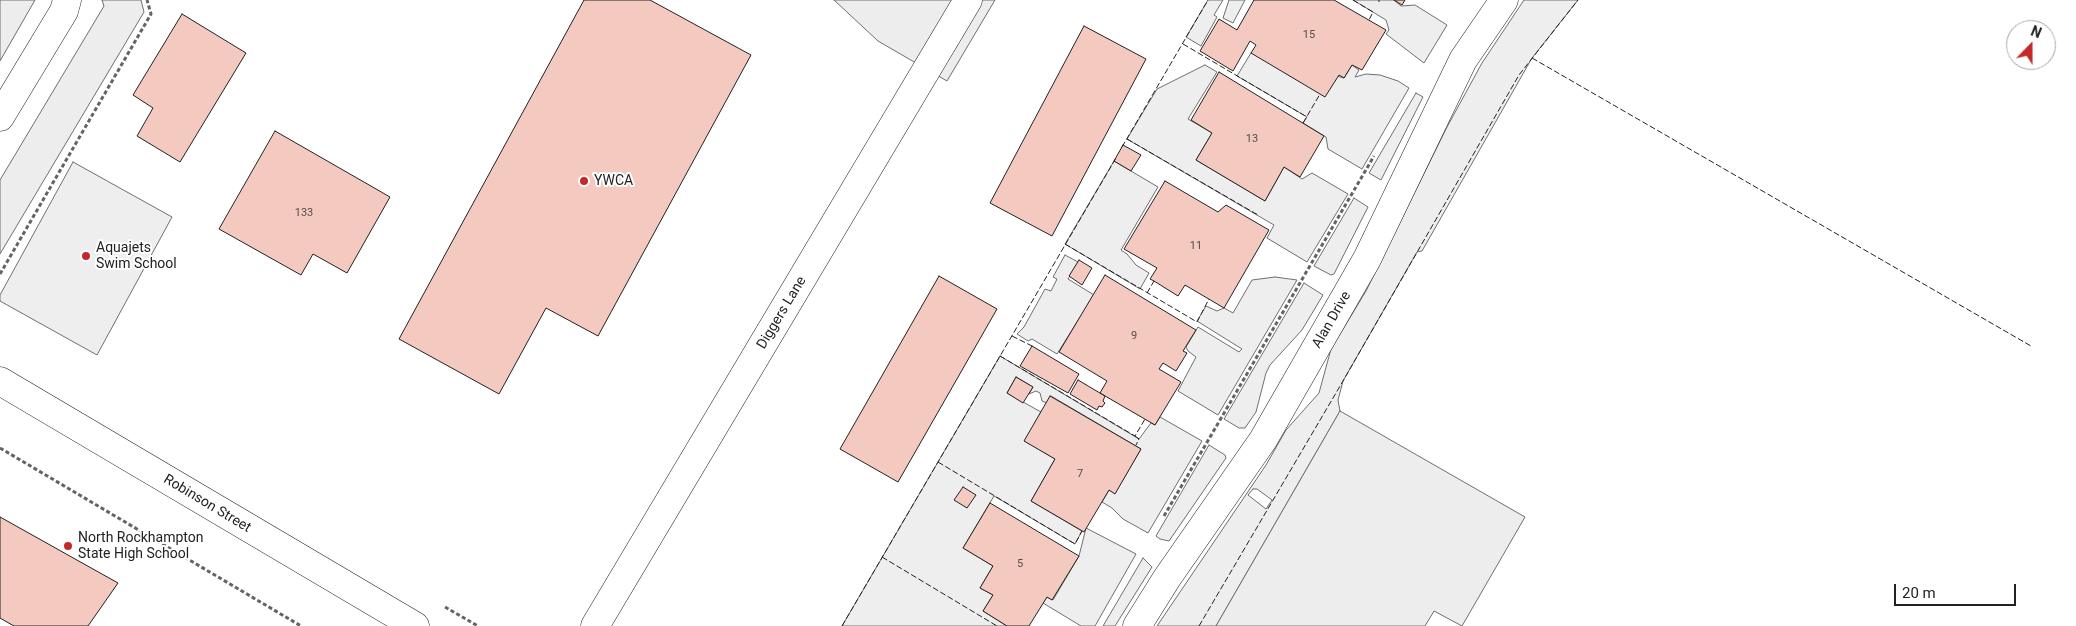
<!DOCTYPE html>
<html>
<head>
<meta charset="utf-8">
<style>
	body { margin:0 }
	#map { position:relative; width:2076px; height:626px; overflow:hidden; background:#fff; font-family:Roboto,sans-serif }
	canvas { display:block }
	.north { position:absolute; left:2006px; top:20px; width:50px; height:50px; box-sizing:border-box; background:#fff; border:1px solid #a7a7a7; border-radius:50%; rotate:22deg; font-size:14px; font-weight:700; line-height:20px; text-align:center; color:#222 }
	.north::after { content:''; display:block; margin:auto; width:18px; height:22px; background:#c62828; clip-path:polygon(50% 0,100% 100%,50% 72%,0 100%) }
	.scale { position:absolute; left:1894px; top:584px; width:122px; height:22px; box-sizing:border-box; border:2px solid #222; border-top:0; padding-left:6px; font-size:15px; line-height:18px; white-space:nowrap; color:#222; -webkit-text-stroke:4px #fff; paint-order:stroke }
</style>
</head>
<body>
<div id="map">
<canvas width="2076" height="626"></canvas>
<div class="north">N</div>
<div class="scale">20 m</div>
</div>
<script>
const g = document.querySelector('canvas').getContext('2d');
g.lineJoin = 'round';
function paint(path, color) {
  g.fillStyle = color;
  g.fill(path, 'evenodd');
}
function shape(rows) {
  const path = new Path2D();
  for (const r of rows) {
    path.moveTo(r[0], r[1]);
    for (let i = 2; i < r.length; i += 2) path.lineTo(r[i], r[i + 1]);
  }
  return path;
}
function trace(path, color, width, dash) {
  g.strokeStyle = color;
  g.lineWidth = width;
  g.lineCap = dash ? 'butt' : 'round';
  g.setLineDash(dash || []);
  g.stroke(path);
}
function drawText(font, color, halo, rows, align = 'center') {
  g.font = font + ' Roboto,sans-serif';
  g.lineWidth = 4;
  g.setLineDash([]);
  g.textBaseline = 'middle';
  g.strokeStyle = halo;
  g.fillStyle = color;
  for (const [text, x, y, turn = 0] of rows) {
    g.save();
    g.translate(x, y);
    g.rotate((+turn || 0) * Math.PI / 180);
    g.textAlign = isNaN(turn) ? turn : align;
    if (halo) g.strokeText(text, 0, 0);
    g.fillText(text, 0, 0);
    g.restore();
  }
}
const green = shape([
	[1208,0,1223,0,1214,15,1217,17,1201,46,1186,37,1208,0],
	[1229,0,1245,0,1233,23,1223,18,1229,0],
	[1353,0,1394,0,1401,6,1415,5,1447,25,1424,63,1386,34,1389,30,1386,20,1353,0],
	[1524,0,1578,0,1532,58,1422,251,1417,252,1343,381,1338,400,1340,411,1216,626,1157,626,1266,465,1286,430,1319,393,1331,349,1366,291,1447,127,1482,63,1524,0],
	[1253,489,1257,489,1272,500,1266,509,1248,495,1253,489],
	[1251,53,1344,78,1352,65,1359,70,1355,77,1366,74,1380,75,1398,81,1409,88,1362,169,1328,149,1326,137,1303,123,1307,117,1237,76,1251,53],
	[1205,65,1217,72,1188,119,1212,133,1196,160,1265,201,1284,167,1302,179,1312,173,1348,194,1307,262,1267,238,1274,225,1127,139,1157,89,1205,65],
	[1416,93,1423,97,1381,180,1369,173,1416,93],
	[1114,161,1158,187,1121,250,1127,254,1136,265,1149,273,1140,289,1065,244,1114,161],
	[73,162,172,217,97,355,0,301,0,295,73,162],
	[1354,198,1368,207,1334,274,1331,275,1314,266,1354,198],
	[1065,255,1078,262,1068,279,1094,295,1057,354,1032,339,1028,341,1017,334,1024,327,1045,289,1051,291,1057,279,1053,277,1065,255],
	[1275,277,1297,280,1218,415,1178,391,1196,357,1188,351,1186,347,1198,327,1239,352,1242,349,1197,321,1206,306,1217,311,1224,308,1233,313,1252,280,1275,277],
	[1304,283,1323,295,1302,330,1270,365,1266,373,1256,412,1245,428,1239,428,1224,419,1304,283],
	[1000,356,1139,439,1151,423,1155,425,1160,417,1202,441,1148,533,1123,519,1112,508,1102,502,1109,490,1115,493,1141,449,1051,396,1047,403,1042,401,1040,393,1036,391,1029,394,1033,387,1016,377,1007,393,1041,412,1025,441,1055,459,1031,501,1082,531,1075,544,994,496,963,548,993,566,980,588,993,595,983,611,1007,626,842,626,1000,356],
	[1209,445,1225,455,1226,458,1169,541,1160,539,1156,536,1209,445],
	[1086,528,1136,554,1095,626,1081,626,1043,603,1047,597,1053,600,1079,556,1086,528],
	[1143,558,1152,567,1115,626,1103,626,1143,558]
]);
paint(green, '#eee');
trace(green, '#6f6f6f', 1);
const parking = shape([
	[0,0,35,0,0,61,0,0],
	[102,0,141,0,144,12,0,254,0,180,104,6,102,0],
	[834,0,995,0,947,81,878,41,834,0],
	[1340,411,1525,517,1462,626,1434,611,1425,626,1216,626,1340,411]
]);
paint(parking, '#ededed');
trace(parking, '#6f6f6f', 1);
const building = shape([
	[584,0,650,0,751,55,598,336,546,308,499,394,399,339,584,0],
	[1254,0,1334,0,1386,30,1362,70,1352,65,1344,78,1339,75,1325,97,1251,53,1256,45,1250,41,1233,71,1200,51,1219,19,1237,30,1254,0],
	[1394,0,1405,0,1402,5,1394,0],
	[182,14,246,53,180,162,137,136,153,108,133,95,182,14],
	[1084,26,1146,59,1052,236,990,203,1084,26],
	[1219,72,1324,136,1300,177,1284,167,1265,201,1196,160,1212,133,1191,120,1219,72],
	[275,131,390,197,347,273,313,254,301,275,219,229,275,131],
	[1123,145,1141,155,1131,171,1114,161,1123,145],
	[1165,181,1218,212,1226,205,1269,230,1224,308,1185,285,1178,296,1154,281,1150,279,1157,268,1124,249,1165,181],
	[1079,260,1092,268,1082,285,1069,276,1079,260],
	[1105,275,1196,330,1183,351,1187,353,1176,371,1163,363,1159,369,1181,382,1155,425,1100,393,1107,381,1059,352,1105,275],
	[939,276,997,309,898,482,840,449,939,276],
	[1032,346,1079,374,1068,393,1020,366,1032,346],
	[1016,377,1033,387,1023,403,1007,393,1016,377],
	[1078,380,1105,396,1103,401,1105,403,1102,407,1099,406,1097,410,1070,394,1078,380],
	[1050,396,1141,449,1115,494,1109,490,1084,532,1031,501,1055,459,1024,441,1050,396],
	[963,487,976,495,967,508,954,500,963,487],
	[990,503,1079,556,1052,600,1047,597,1029,626,1007,626,983,611,993,595,980,588,993,566,963,548,990,503],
	[0,517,118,583,88,626,14,626,0,618,0,517]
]);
paint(building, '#f3c9c0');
trace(building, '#222', 1);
const minor = shape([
	[0,117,64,11,67,0],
	[0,381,415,626],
	[595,626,968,0],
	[1137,626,1167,578,1263,440,1367,259,1463,60,1504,0]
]);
trace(minor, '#222', 29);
trace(shape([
	[0,274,151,14,147,0],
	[0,448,301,626],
	[1164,516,1374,156],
	[445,607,478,626]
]), '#646464', 3, [4, 2.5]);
trace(minor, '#fff', 28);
trace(shape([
	[1353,0,1373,12,1369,20],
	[1379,2,1379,0],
	[1183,44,1307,117],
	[1532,58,2031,346],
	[1303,123,1320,94],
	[1127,139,1258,215],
	[1122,147,1208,0],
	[1065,244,1197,322,1209,299],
	[1147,293,1154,281],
	[1012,336,1032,346],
	[1000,356,1135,436,1145,419],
	[1135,436,1139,439,1136,445],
	[938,462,1075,544,1082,531],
	[882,557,997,626],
	[842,626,1116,158],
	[1199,626,1343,381,1519,75,1578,0]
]), '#222', 1, [6, 2.5]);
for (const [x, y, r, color] of [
	[584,181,5,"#c62828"],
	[86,256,5,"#c62828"],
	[68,546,5,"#c62828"]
]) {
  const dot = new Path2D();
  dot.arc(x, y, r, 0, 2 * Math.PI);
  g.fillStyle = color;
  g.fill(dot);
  trace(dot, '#fff', 2);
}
drawText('11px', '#564c4a', null, [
	["15",1309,35],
	["13",1252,139],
	["133",304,213],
	["11",1196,246],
	["9",1134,336],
	["7",1080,474],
	["5",1020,564]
]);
drawText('14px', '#222', '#fff', [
	["YWCA",594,181],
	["Aquajets",96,248],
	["Swim School",96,264],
	["North Rockhampton",78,538],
	["State High School",78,554]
], 'left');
drawText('14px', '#222', '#fff', [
	["Diggers Lane",782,313,-59],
	["Alan Drive",1332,320,-60],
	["Robinson Street",207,504,31]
]);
</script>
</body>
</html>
